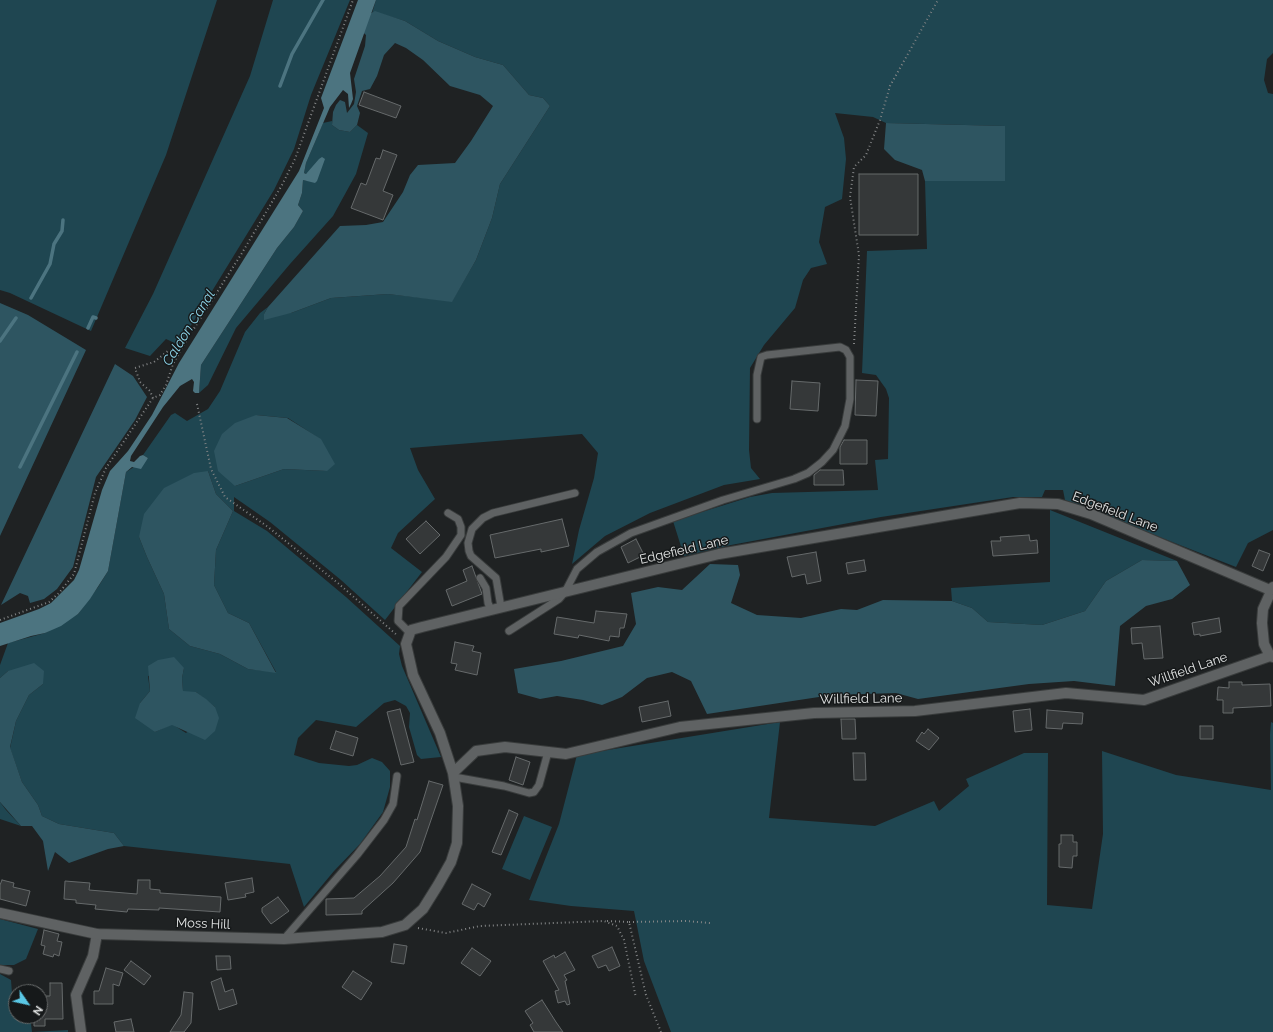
<!DOCTYPE html>
<html>
<head>
<meta charset="utf-8">
<style>
	body { margin:0 }
	#map { position:relative; width:1273px; height:1032px; overflow:hidden; background:#1f2223; font-family:Raleway,sans-serif }
	canvas { display:block }
	.north { position:absolute; left:8px; top:984px; width:40px; height:40px; box-sizing:border-box; background:#16191a; border:1px solid #686b6b; border-radius:50%; rotate:124deg; font-size:11px; font-weight:700; line-height:16px; text-align:center; color:#e3e5e5 }
	.north::after { content:''; display:block; margin:auto; width:14px; height:18px; background:#5ac8e6; clip-path:polygon(50% 0,100% 100%,50% 72%,0 100%) }
</style>
</head>
<body>
<div id="map">
<canvas width="1273" height="1032"></canvas>
<div class="north">N</div>
</div>
<script>
const g = document.querySelector('canvas').getContext('2d');
g.lineJoin = 'round';
function paint(path, color) {
  g.fillStyle = color;
  g.fill(path, 'evenodd');
}
function shape(rows) {
  const path = new Path2D();
  for (const r of rows) {
    path.moveTo(r[0], r[1]);
    for (let i = 2; i < r.length; i += 2) path.lineTo(r[i], r[i + 1]);
  }
  return path;
}
function trace(path, color, width, dash) {
  g.strokeStyle = color;
  g.lineWidth = width;
  g.lineCap = dash ? 'butt' : 'round';
  g.setLineDash(dash || []);
  g.stroke(path);
}
function drawText(font, color, halo, rows, align = 'center') {
  g.font = font + ' Raleway,sans-serif';
  g.lineWidth = 3;
  g.setLineDash([]);
  g.textBaseline = 'middle';
  g.strokeStyle = halo;
  g.fillStyle = color;
  for (const [text, x, y, turn = 0] of rows) {
    g.save();
    g.translate(x, y);
    g.rotate((+turn || 0) * Math.PI / 180);
    g.textAlign = isNaN(turn) ? turn : align;
    if (halo) g.strokeText(text, 0, 0);
    g.fillText(text, 0, 0);
    g.restore();
  }
}
paint(shape([
	[0,0,217,0,166,155,91,331,10,293,0,290],
	[273,0,350,0,311,95,294,149,274,190,179,345,166,339,150,356,125,348,153,294,250,76],
	[376,0,1273,0,1273,53,1267,59,1264,80,1268,93,1273,94,1273,530,1248,543,1236,567,1065,500,1063,490,1045,490,1042,497,1013,497,881,517,731,545,684,556,673,521,750,497,772,493,878,490,875,460,888,459,889,398,886,389,876,375,862,373,867,251,927,249,925,181,1004,181,1004,126,886,123,873,117,835,113,844,138,846,159,842,199,825,207,819,242,827,264,811,268,803,280,795,308,764,345,750,368,749,450,751,468,760,479,724,485,650,513,605,536,572,564,579,530,594,478,598,453,582,434,410,448,418,470,435,499,398,533,391,548,422,572,385,620,341,580,270,522,234,497,234,511,267,531,346,597,400,646,399,654,402,666,441,757,421,759,417,755,409,727,410,713,406,706,395,700,384,703,356,727,316,720,298,738,294,755,319,763,349,766,357,765,372,758,382,762,390,771,390,787,383,812,360,844,334,871,304,907,290,864,124,846,114,833,59,824,42,816,38,805,22,782,10,748,16,721,29,695,43,684,8,671,0,678,0,665,8,643,45,633,78,614,98,587,108,571,126,472,148,458,143,455,171,415,175,413,187,421,208,409,220,391,245,332,260,313,268,307,264,314,291,313,331,298,388,294,452,301,476,260,492,218,500,184,550,106,543,98,529,95,503,65,475,57,438,41,405,21,375,12,372,13],
	[256,415,288,418,320,439,327,471,284,469,235,486],
	[208,471,216,494,233,511,216,550,214,585,228,613,249,623,276,672,248,669,220,654,190,646,169,629,164,594,147,557,139,537],
	[184,668,182,678,183,692,196,692,215,707,186,733,172,724,155,732,140,703,150,691,148,676],
	[332,121,332,125,339,130,350,132,357,125,368,133,356,174,333,216,290,264,236,328,208,385,199,393,201,365,277,248,294,227,303,211,298,205,302,193,303,180,308,181,309,172,306,174,304,173,306,163,323,123],
	[1050,510,1177,561,1142,560,1106,581,1085,611,1042,625,988,622,972,608,952,601,951,588,1050,582],
	[780,722,769,818,875,826,934,801,939,811,969,786,966,779,1024,753,1048,753,1047,905,1092,909,1103,834,1102,751,1176,775,1271,790,1270,735,1271,722,1273,723,1273,1032,671,1032,644,961,634,911,571,906,529,900,559,824,577,755],
	[0,802,6,810,21,826,0,819],
	[524,816,552,827,530,880,502,869],
	[0,919,38,929,26,959,14,965,0,965],
	[0,974,11,980,12,993,16,994,16,1016,30,1016,32,1032,68,1030,68,1032,0,1032]
]), '#1f4651');
paint(shape([
	[375,11,405,21,438,41,475,57,503,65,529,95,543,98,550,106,500,184,492,218,476,260,452,302,388,294,331,298,291,313,264,320,264,314,268,307,340,226,366,225,383,222,403,192,410,175,418,165,455,163,471,141,493,106,480,95,450,86,423,60,406,48,395,43,384,55,377,76,370,89,362,91,357,106,360,113,357,125,350,132,339,130,332,125,333,112,336,105,340,100,345,102,347,113,354,104,356,92,354,79,365,46,366,35,356,26,362,18],
	[886,123,1005,126,1005,181,925,181,922,170,895,160,884,149],
	[0,303,28,315,86,350,0,536],
	[115,364,133,376,147,397,135,420,96,477,73,567,57,589,44,599,30,603,28,596,20,593,1,605],
	[256,415,287,418,321,439,335,464,327,471,284,469,235,486,218,471,214,451,222,434,235,423],
	[208,471,216,494,233,511,216,550,214,585,228,613,249,623,276,673,248,669,220,654,190,646,169,629,164,594,147,557,139,537,144,514,164,488,194,473],
	[1142,560,1177,561,1190,585,1172,599,1146,606,1120,626,1115,686,1074,681,1029,684,918,699,896,693,832,695,707,714,691,681,672,672,647,678,622,697,602,705,583,700,557,696,540,699,518,693,514,669,561,661,623,646,636,624,631,593,658,587,682,590,710,564,738,565,740,575,731,603,757,615,801,618,841,609,857,610,883,600,952,601,972,608,988,622,1042,625,1085,611,1106,581],
	[174,657,184,668,182,678,183,691,196,692,206,699,215,707,219,718,215,731,205,740,172,725,155,732,135,718,140,703,150,691,148,666,158,660],
	[34,663,44,671,43,684,29,695,16,721,10,747,22,782,38,805,42,816,59,824,114,833,124,846,108,849,69,863,55,852,48,871,43,841,32,826,21,826,0,802,0,678,8,671]
]), '#2e5561');
paint(shape([
	[358,0,376,0,350,73,353,99,351,104,349,108,348,94,343,90,330,107,306,163,304,173,306,174,319,159,322,157,325,159,317,181,315,183,303,180,302,193,298,205,303,211,294,227,277,248,201,365,199,393,195,393,193,391,194,382,192,379,180,386,163,407,131,456,130,461,134,462,140,456,143,455,148,458,141,469,132,467,126,472,108,571,90,599,78,614,61,626,45,633,31,636,0,646,0,623,39,609,51,603,74,580,79,570,102,490,110,471,128,451,152,415,179,363,299,171,324,108,321,98]
]), '#4c7480');
trace(shape([
	[280,86,292,54,323,0],
	[31,298,50,264,54,244,62,231,63,220],
	[88,328,93,317,96,318],
	[0,341,16,318],
	[20,467,77,352]
]), '#4c7480', 3.5);
const building = shape([
	[364,92,401,106,396,118,359,105,364,92],
	[383,150,397,155,383,191,393,195,383,220,351,208,361,183,366,185,376,158,380,159,383,150],
	[859,174,918,174,918,235,859,235,859,174],
	[856,380,878,381,876,416,855,415,856,380],
	[792,381,820,383,818,411,790,409,792,381],
	[844,440,867,440,867,464,840,464,840,447,844,440],
	[820,470,843,470,844,485,814,485,814,475,820,470],
	[562,519,569,546,541,552,541,549,495,558,490,535,562,519],
	[426,521,440,535,420,554,406,539,426,521],
	[1029,535,1030,541,1037,540,1038,553,993,556,991,541,1001,541,1000,537,1029,535],
	[636,539,644,555,628,563,621,547,636,539],
	[1259,550,1270,554,1263,571,1252,566,1259,550],
	[816,552,821,581,807,584,805,574,792,577,787,557,816,552],
	[864,560,866,571,848,574,846,563,864,560],
	[472,566,482,594,452,606,446,590,467,581,463,570,472,566],
	[596,611,627,614,624,628,620,628,619,637,610,636,609,641,579,635,578,638,554,634,557,617,594,623,596,611],
	[1219,618,1221,632,1200,636,1200,634,1194,635,1192,623,1219,618],
	[1160,626,1163,658,1144,659,1142,643,1132,644,1131,628,1160,626],
	[455,642,474,646,472,651,481,653,477,675,455,670,457,664,451,663,455,642],
	[1229,682,1242,682,1242,685,1270,684,1271,706,1233,708,1233,713,1223,713,1223,700,1217,700,1218,687,1229,688,1229,682],
	[668,701,671,716,642,722,639,707,668,701],
	[400,709,414,762,401,765,387,712,400,709],
	[1030,709,1032,730,1015,732,1013,711,1030,709],
	[1047,710,1083,713,1082,724,1063,723,1062,729,1046,728,1047,710],
	[841,719,855,719,856,739,842,739,841,719],
	[1200,726,1213,726,1213,739,1200,739,1200,726],
	[928,729,939,738,929,750,916,741,922,732,924,734,928,729],
	[336,731,358,738,353,756,330,749,336,731],
	[853,753,865,753,866,780,854,780,853,753],
	[516,757,530,762,523,785,509,780,516,757],
	[429,781,443,785,420,852,393,883,362,911,362,914,326,915,326,899,354,898,380,876,406,847,415,819,417,820,429,781],
	[509,810,518,814,501,855,492,852,509,810],
	[1061,835,1073,835,1073,842,1077,842,1077,856,1073,856,1072,868,1059,867,1059,844,1061,844,1061,835],
	[252,878,254,892,245,894,246,897,228,900,225,883,252,878],
	[2,880,14,883,13,887,30,891,26,906,0,899,0,885,2,880],
	[138,880,150,880,150,889,160,890,160,893,221,897,220,912,159,908,159,910,128,909,127,912,95,909,96,905,76,903,76,900,64,899,65,881,90,883,89,890,137,894,138,880],
	[472,884,491,894,484,907,478,903,474,910,462,904,472,884],
	[278,897,289,911,271,924,262,912,262,908,278,897],
	[44,930,59,934,57,941,62,942,59,956,54,954,53,957,43,954,45,946,41,945,44,930],
	[394,944,407,946,404,964,391,962,394,944],
	[612,947,620,966,609,971,606,965,598,968,592,956,612,947],
	[472,948,491,961,480,976,461,963,472,948],
	[565,952,575,970,564,975,567,980,565,981,570,1004,567,1005,565,1001,558,1003,555,991,559,990,543,961,554,955,555,958,565,952],
	[216,956,230,956,231,969,217,970,216,956],
	[131,961,151,976,144,985,124,970,131,961],
	[106,968,123,973,119,986,113,984,113,1004,94,1004,94,991,99,991,106,968],
	[353,971,372,983,361,1000,342,987,353,971],
	[221,978,225,992,233,989,237,1004,219,1010,211,982,221,978],
	[50,983,62,983,63,1019,45,1019,45,1026,34,1026,34,1016,40,1016,40,996,50,996,50,983],
	[184,992,193,993,191,1023,184,1032,170,1032,181,1015,184,992],
	[542,1000,556,1022,563,1032,534,1032,530,1025,533,1023,525,1011,542,1000],
	[131,1019,134,1032,116,1032,114,1022,131,1019]
]);
paint(building, '#353839');
trace(building, '#666a6b', 1);
const service = shape([
	[480,578,486,588,488,603,491,610],
	[501,607,496,578,471,556,469,551,468,543,472,529,483,518,493,513,575,493],
	[509,631,559,599,565,592,577,569,597,552,631,533,723,500,794,479,808,473,822,462,833,450,845,426,850,399,850,357,846,350,840,347,767,355,761,357,757,375,757,419],
	[410,633,398,621,399,606,446,557,461,535,461,527,458,519,448,513],
	[454,777,504,786,529,793,534,792,539,785,548,752],
	[284,939,357,855,384,820,393,804,397,776],
	[0,969,9,971]
]);
const minor = shape([
	[81,1032,76,995,93,956,97,934]
]);
const tertiary = shape([
	[1270,656,1264,644,1262,623,1263,609,1273,587],
	[453,773,476,751,505,747,566,754,680,727,814,713,915,711,1066,693,1144,700,1270,656,1273,657],
	[0,913,97,934,284,939,382,932,405,925,423,909,438,885,451,862,457,843,458,806,453,773,440,733,413,675,406,644,411,630,422,627,719,554,1020,503,1058,504,1091,514,1270,590]
]);
trace(service, '#393c3c', 9);
trace(minor, '#393c3c', 12);
trace(tertiary, '#393c3c', 12);
trace(shape([
	[854,344,859,255,850,197,854,167,866,155,880,120,890,86,938,0],
	[153,398,150,391,140,382,135,368,154,362,168,351,181,349],
	[197,404,211,469,225,497,268,527,339,584,398,636],
	[0,620,49,602,59,593,74,574,95,493,106,468,153,398,160,395,166,385,173,364,181,349,242,253,282,185,295,159,353,0],
	[607,921,629,922,646,995,661,1032],
	[629,922,686,921,710,923],
	[418,928,446,933,480,926,604,921,617,926,624,940,636,998]
]), '#828485', 2, [1, 3]);
trace(service, '#5f6263', 7);
trace(minor, '#5f6263', 10);
trace(tertiary, '#5f6263', 10);
drawText('13px', '#e3e5e5', '#16191a', [
	["Edgefield Lane",1115,512,21],
	["Edgefield Lane",684,550,-13],
	["Willfield Lane",1188,670,-19],
	["Willfield Lane",861,699,-1],
	["Moss Hill",203,924,2]
]);
drawText('italic 14px', '#8dd5ea', '#16191a', [
	["Caldon Canal",189,328,-58]
]);
</script>
</body>
</html>
